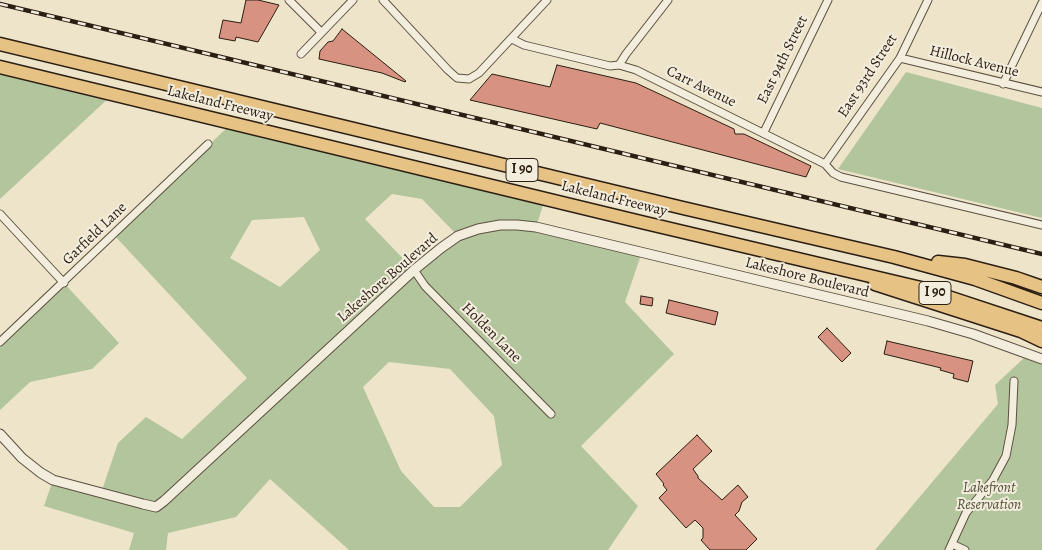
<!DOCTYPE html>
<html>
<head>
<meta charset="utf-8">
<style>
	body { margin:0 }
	canvas { display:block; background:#ede4ca }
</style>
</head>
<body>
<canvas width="1042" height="550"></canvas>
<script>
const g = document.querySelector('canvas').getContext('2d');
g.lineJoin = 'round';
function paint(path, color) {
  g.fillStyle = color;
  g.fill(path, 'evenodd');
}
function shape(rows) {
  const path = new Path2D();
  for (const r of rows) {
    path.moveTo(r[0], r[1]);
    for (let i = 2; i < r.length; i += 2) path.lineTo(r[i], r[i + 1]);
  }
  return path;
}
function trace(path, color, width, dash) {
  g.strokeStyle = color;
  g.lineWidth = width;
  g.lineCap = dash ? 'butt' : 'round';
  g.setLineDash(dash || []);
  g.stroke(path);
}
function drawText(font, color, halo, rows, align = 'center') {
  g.font = font + ' Alegreya,serif';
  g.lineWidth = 4;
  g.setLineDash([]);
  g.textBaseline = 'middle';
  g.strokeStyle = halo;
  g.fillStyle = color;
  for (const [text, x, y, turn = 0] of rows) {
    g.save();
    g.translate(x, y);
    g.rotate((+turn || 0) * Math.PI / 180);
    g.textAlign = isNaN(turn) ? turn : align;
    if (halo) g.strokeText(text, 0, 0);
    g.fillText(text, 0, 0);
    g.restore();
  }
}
paint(shape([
	[0,67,112,95,0,199],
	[906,72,1042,108,1042,218,838,169],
	[231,124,545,199,536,227,642,252,625,302,674,354,581,446,638,506,608,550,349,550,270,479,236,517,168,533,166,550,129,550,134,533,44,506,53,480,101,493,118,443,146,417,182,439,247,378,114,235],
	[392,194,422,199,458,236,414,270,365,219],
	[304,217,320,250,280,287,230,258,252,220],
	[389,362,450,369,494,416,502,465,460,507,434,507,401,471,363,387],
	[64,283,119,343,92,369,30,382,0,410,0,343],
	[1024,358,1042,365,1042,550,875,550,998,404,995,385]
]), '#b2c59c');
const building = shape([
	[246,0,258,0,279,5,258,42,236,37,235,41,219,38,223,20,241,23,246,0],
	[342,29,406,81,405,82,382,73,319,59,320,51,328,42,333,41,342,29],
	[557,65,636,83,734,129,735,134,744,134,811,166,806,177,600,123,597,129,470,100,492,74,550,87,557,65],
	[641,296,653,298,652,306,640,304,641,296],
	[669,300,718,312,715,325,666,313,669,300],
	[827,328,851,353,842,362,818,337,827,328],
	[887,341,973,361,968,382,953,378,954,374,940,370,941,368,884,354,887,341],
	[697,435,712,451,693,469,698,476,698,478,722,500,738,485,748,497,742,502,739,511,735,515,757,539,746,550,710,550,701,540,703,538,703,528,695,520,686,528,659,498,667,490,663,485,664,484,656,474,697,435]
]);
paint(building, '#d89282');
trace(building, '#2b1e12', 1);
const minor = shape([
	[289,0,321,32],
	[383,0,448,70,457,78,469,79,479,73,547,0],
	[512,39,524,45,610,66,619,65,636,70,825,164,833,173,841,177,1042,225],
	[301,54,353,0],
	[900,58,1042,92],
	[619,65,626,54,668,0],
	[1003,84,1042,3],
	[764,132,828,0],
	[825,164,900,58,928,0],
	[0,214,64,283],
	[414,270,425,286,551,414],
	[0,342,208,144],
	[952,544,965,550],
	[949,550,966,513,993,480,1006,456,1012,425,1014,381]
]);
const tertiary = shape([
	[0,434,22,458,41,473,53,480,143,504,156,507,164,501,414,270,441,248,458,236,478,229,500,225,517,225,536,227,928,321,973,334,1042,359]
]);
const motorway = shape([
	[0,44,683,208,894,257,975,279,1042,303],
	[0,67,641,222,921,288,1042,328],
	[938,262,965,265,1016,278,1042,287],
	[875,284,1021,331,1042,341]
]);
trace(minor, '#5c5040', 9);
trace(tertiary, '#5c5040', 11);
trace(motorway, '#2b1e12', 15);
trace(minor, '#f3eddd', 7);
trace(tertiary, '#f3eddd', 9);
trace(motorway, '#e6c285', 12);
const rail = shape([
	[0,4,1042,254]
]);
trace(rail, '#2b1e12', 4.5);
trace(rail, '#f3eddd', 2.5, [8]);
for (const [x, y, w] of [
	[522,170,32],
	[935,293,32]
]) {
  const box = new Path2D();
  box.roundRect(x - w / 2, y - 11.5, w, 23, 4);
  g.fillStyle = '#f3eddd';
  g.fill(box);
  trace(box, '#2b1e12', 1);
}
drawText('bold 14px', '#2b1e12', null, [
	["I 90",522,170],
	["I 90",935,293]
]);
drawText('15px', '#2b1e12', '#f3eddd', [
	["East 94th Street",783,60,-64],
	["Hillock Avenue",974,62,14],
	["East 93rd Street",868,76,-57],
	["Carr Avenue",701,87,26],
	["Lakeland Freeway",220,104,14],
	["Lakeland Freeway",614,199,14],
	["Garfield Lane",95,234,-44],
	["Lakeshore Boulevard",388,278,-41],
	["Lakeshore Boulevard",807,278,14],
	["Holden Lane",491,333,45]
]);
drawText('italic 15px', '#54503b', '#f3eddd', [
	["Lakefront",989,488],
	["Reservation",989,505]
]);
</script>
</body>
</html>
